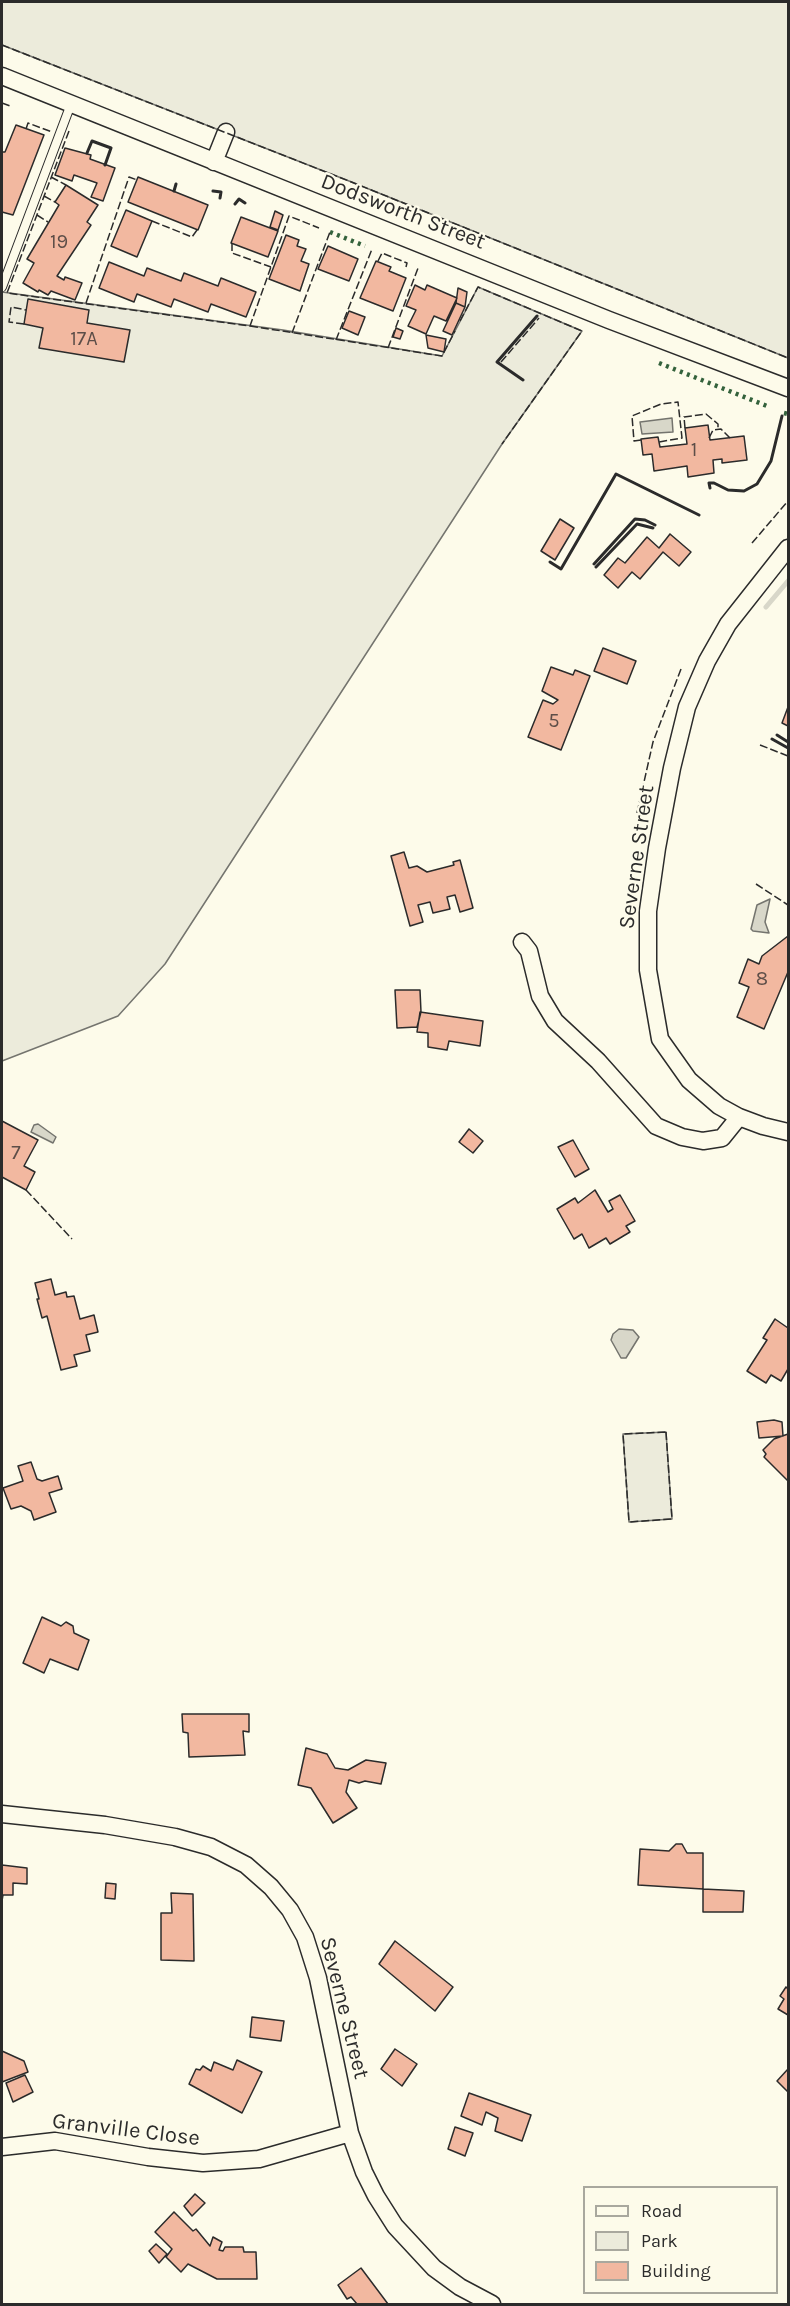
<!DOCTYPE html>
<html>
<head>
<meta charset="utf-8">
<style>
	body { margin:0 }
	#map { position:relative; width:790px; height:2306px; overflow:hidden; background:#fdfbea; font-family:Karla,sans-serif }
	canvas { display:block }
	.frame { position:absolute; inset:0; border:3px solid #2b2b2b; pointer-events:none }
	.legend { position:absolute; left:583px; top:2186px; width:195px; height:108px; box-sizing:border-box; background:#fdfbea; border:2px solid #a9a89e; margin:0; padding:8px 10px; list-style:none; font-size:18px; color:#2b2b2b }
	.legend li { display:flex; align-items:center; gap:12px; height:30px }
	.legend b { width:30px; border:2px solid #a9a89e }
</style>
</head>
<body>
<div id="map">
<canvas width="790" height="2306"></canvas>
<div class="frame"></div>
<ul class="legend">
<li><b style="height:8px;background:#fdfbea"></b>Road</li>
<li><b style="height:16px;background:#ecebdb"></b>Park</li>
<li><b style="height:16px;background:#f2b8a0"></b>Building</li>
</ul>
</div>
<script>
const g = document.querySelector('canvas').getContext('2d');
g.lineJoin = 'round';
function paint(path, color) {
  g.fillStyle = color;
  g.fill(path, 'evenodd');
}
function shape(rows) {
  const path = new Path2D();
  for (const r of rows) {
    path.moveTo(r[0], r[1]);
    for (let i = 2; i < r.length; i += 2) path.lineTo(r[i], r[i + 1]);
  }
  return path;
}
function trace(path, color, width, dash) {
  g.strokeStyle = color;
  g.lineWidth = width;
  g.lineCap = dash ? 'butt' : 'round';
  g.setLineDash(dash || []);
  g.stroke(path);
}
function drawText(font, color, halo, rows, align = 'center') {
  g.font = font + ' Karla,sans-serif';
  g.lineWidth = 4.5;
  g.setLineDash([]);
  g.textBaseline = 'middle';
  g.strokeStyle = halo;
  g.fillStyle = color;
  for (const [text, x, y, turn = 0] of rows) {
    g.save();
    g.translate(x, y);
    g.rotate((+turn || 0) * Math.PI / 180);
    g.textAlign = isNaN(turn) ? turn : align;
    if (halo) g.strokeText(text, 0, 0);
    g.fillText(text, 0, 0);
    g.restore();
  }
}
const green = shape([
	[2,2,788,2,788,358,349,181,2,45,2,2],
	[478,287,582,331,502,444,165,964,118,1016,2,1061,2,292,283,330,442,356,478,287],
	[666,1432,672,1519,629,1522,623,1434,666,1432]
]);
paint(green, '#ecebdb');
trace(green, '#74746e', 1.5);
const water = shape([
	[672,418,673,432,642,434,640,422,672,418],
	[770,899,765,922,769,933,753,931,751,929,757,905,770,899],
	[38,1124,56,1137,53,1143,31,1132,34,1125,38,1124],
	[619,1329,633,1330,639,1337,626,1358,621,1358,611,1340,613,1334,619,1329]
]);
paint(water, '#d8d7c9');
trace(water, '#74746e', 1.5);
trace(shape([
	[766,607,788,581]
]), '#d8d7c9', 5);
const building = shape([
	[16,125,44,135,13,215,2,212,2,152,5,152,16,125],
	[65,148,91,155,90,159,115,168,103,201,91,197,97,183,74,175,72,181,55,175,65,148],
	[138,177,208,205,198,230,128,202,138,177],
	[66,185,98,205,87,222,91,225,57,276,64,280,65,277,82,283,75,300,51,291,48,295,39,290,38,292,23,283,34,263,27,259,59,205,55,202,66,185],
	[126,210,152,221,137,257,111,246,126,210],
	[275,211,283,215,278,230,270,227,275,211],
	[241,217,278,231,268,257,231,243,241,217],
	[286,235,299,240,297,246,306,249,301,261,309,264,300,291,269,279,286,235],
	[328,246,358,259,349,281,318,269,328,246],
	[376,261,391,267,389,271,406,278,393,311,360,298,376,261],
	[109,262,144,276,147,268,181,281,184,273,218,286,221,278,256,292,246,317,211,304,208,312,174,299,171,307,137,294,134,302,99,288,109,262],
	[415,285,425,290,427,285,457,298,446,321,434,316,426,334,408,326,416,310,406,306,415,285],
	[458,288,467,292,465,307,456,303,458,288],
	[28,299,89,310,87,323,130,330,124,362,39,348,43,328,24,324,28,299],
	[456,303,465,307,452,335,443,331,456,303],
	[349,311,365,317,358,335,342,328,349,311],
	[396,328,403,331,400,339,393,337,396,328],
	[426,335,446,339,444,352,428,348,426,335],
	[708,425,710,440,744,436,747,460,722,463,722,459,713,460,714,473,688,477,687,466,654,471,652,454,643,455,641,439,658,437,660,447,687,444,685,428,708,425],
	[560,519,574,528,555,560,541,551,560,519],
	[670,534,691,552,679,566,663,552,640,579,632,572,618,588,604,575,618,558,625,563,647,537,659,548,670,534],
	[603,648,636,661,627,684,594,671,603,648],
	[551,667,573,675,575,670,590,676,561,750,528,737,543,700,553,704,558,700,542,691,551,667],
	[788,707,788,726,782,723,788,707],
	[404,852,409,868,417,866,427,872,454,865,453,862,460,860,473,908,460,912,455,895,447,897,450,909,433,913,430,902,418,905,423,922,410,926,391,856,404,852],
	[788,936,788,972,764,1029,737,1017,749,987,739,983,748,959,759,964,762,956,788,936],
	[395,990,420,990,421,1012,417,1027,397,1028,395,990],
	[420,1012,483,1021,480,1046,449,1041,447,1050,428,1047,428,1033,417,1032,420,1012],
	[2,1121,38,1140,24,1166,35,1172,26,1190,2,1177,2,1121],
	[469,1129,483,1141,473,1153,459,1142,469,1129],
	[573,1140,589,1169,575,1177,558,1147,573,1140],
	[595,1190,608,1212,613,1209,609,1201,620,1195,635,1221,626,1226,630,1232,610,1244,606,1238,589,1248,582,1234,574,1239,557,1209,575,1198,578,1203,595,1190],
	[51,1279,55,1295,66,1292,67,1297,74,1296,80,1319,94,1315,98,1332,86,1335,90,1351,74,1355,77,1366,61,1370,47,1316,42,1318,37,1299,39,1299,35,1283,51,1279],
	[775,1319,788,1328,788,1369,781,1381,771,1375,766,1383,747,1371,767,1340,763,1338,775,1319],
	[774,1420,782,1422,783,1436,759,1438,757,1422,774,1420],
	[788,1434,788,1481,764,1457,766,1454,763,1450,774,1439,788,1434],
	[31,1462,37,1479,42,1481,58,1476,62,1489,49,1493,56,1512,34,1520,31,1511,21,1506,11,1509,3,1488,23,1481,18,1466,31,1462],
	[42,1617,61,1626,66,1622,73,1626,74,1633,89,1640,78,1670,50,1659,44,1673,23,1663,42,1617],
	[182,1714,249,1714,249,1732,243,1731,245,1755,189,1757,188,1733,183,1732,182,1714],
	[306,1748,327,1754,335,1768,348,1770,366,1760,386,1763,381,1784,365,1781,359,1783,349,1780,346,1792,357,1808,333,1823,311,1788,298,1785,306,1748],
	[676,1844,682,1844,687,1853,703,1853,703,1889,638,1885,640,1849,669,1851,676,1844],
	[2,1865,27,1868,27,1884,13,1883,13,1895,3,1895,2,1901,2,1865],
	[106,1883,116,1884,115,1899,105,1898,106,1883],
	[703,1889,744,1891,743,1912,703,1912,703,1889],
	[171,1893,193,1894,194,1961,161,1960,161,1913,172,1913,171,1893],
	[395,1941,453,1987,435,2011,379,1964,395,1941],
	[786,1987,788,1989,788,2015,778,2009,784,1999,780,1996,786,1987],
	[252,2017,284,2021,281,2041,250,2037,252,2017],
	[395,2049,417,2064,402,2086,381,2069,395,2049],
	[2,2051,24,2061,28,2072,2,2082,2,2051],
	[237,2060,262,2072,242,2113,189,2084,196,2069,200,2070,203,2066,211,2071,214,2062,233,2070,237,2060],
	[788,2069,788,2092,777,2081,788,2069],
	[25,2075,33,2092,13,2102,6,2083,25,2075],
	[469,2093,531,2115,522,2141,495,2131,498,2118,486,2112,482,2125,461,2116,469,2093],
	[455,2127,473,2133,465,2156,448,2149,455,2127],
	[195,2194,205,2203,192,2216,184,2206,195,2194],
	[174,2212,193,2231,196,2229,210,2246,213,2237,222,2242,219,2250,223,2251,225,2247,243,2247,244,2252,256,2252,257,2279,217,2279,188,2264,181,2272,166,2257,172,2249,155,2232,174,2212],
	[156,2244,167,2254,159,2263,149,2251,156,2244],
	[361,2268,388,2304,357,2304,351,2297,347,2299,338,2285,361,2268]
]);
paint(building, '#f2b8a0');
trace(building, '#2b2b2b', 1.5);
const service = shape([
	[2,287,71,104]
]);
const minor = shape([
	[2,76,609,320,788,388],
	[214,162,226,132],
	[788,548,728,624,707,661,687,707,672,768,657,848,648,911,648,970,660,1039,689,1080,719,1106,739,1117,763,1126,788,1132],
	[522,942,529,951,540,996,555,1021,598,1061,656,1126,682,1137,703,1141,722,1138,739,1117],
	[2,1814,105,1825,175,1837,211,1847,246,1865,271,1887,290,1910,305,1937,318,1978,350,2133,364,2172,376,2196,395,2226,434,2268,460,2287,492,2304],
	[2,2147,55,2141,148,2157,203,2163,259,2159,350,2133]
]);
trace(service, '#2b2b2b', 10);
trace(minor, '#2b2b2b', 19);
trace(service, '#fdfbea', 8);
trace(minor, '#fdfbea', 16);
trace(shape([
	[330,232,365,246],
	[659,363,767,406],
	[784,413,788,414]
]), '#34623c', 4.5, [3, 4.5]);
trace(shape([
	[2,45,349,181,788,358],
	[2,103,10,106],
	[2,118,2,116],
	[26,129,28,123,52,132],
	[69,131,7,293,250,326,289,216,319,228],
	[51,177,66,185],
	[44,196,55,202],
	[37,215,48,222],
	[152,221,192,237,197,230],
	[232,243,232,253,271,267],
	[378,261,382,253,407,263,406,267],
	[86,303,129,177,137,180],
	[460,321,478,287,582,331,502,444],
	[24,324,9,322,11,307,26,310],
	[250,326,442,356,455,331],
	[292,333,330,232],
	[336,340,372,249],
	[388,348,418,268],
	[501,362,539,318],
	[685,428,684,417,706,414,718,424,718,429],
	[709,438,713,430,721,429,730,438],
	[641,440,634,441,632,416,661,404,678,402,682,438,659,442],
	[752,543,788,501],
	[760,745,788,756],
	[637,813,653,742,681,669],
	[756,884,788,905],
	[26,1190,72,1239],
	[666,1432,672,1519,629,1522,623,1434,666,1432]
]), '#2b2b2b', 1.5, [8, 3]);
trace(shape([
	[87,153,92,141,111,148,105,165],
	[174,191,176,184],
	[213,191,221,192,220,198],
	[235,204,239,199,245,203],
	[523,380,497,362,537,316],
	[710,488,709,483,714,483,728,490,744,491,757,484,771,461,782,416],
	[550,562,561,569,616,474,699,515],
	[594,564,635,519,645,520,655,525],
	[596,567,637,524,653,528],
	[777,735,788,742],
	[772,739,788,748]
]), '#2b2b2b', 3);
drawText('20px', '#5d4e48', null, [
	["19",59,242],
	["17A",84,339],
	["1",694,450],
	["5",554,721],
	["8",762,979],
	["7",16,1153]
]);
drawText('22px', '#2b2b2b', '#fdfbea', [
	["Dodsworth Street",403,212,21],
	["Severne Street",637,857,-82],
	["Severne Street",344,2008,76],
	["Granville Close",126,2130,7]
]);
</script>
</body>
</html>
